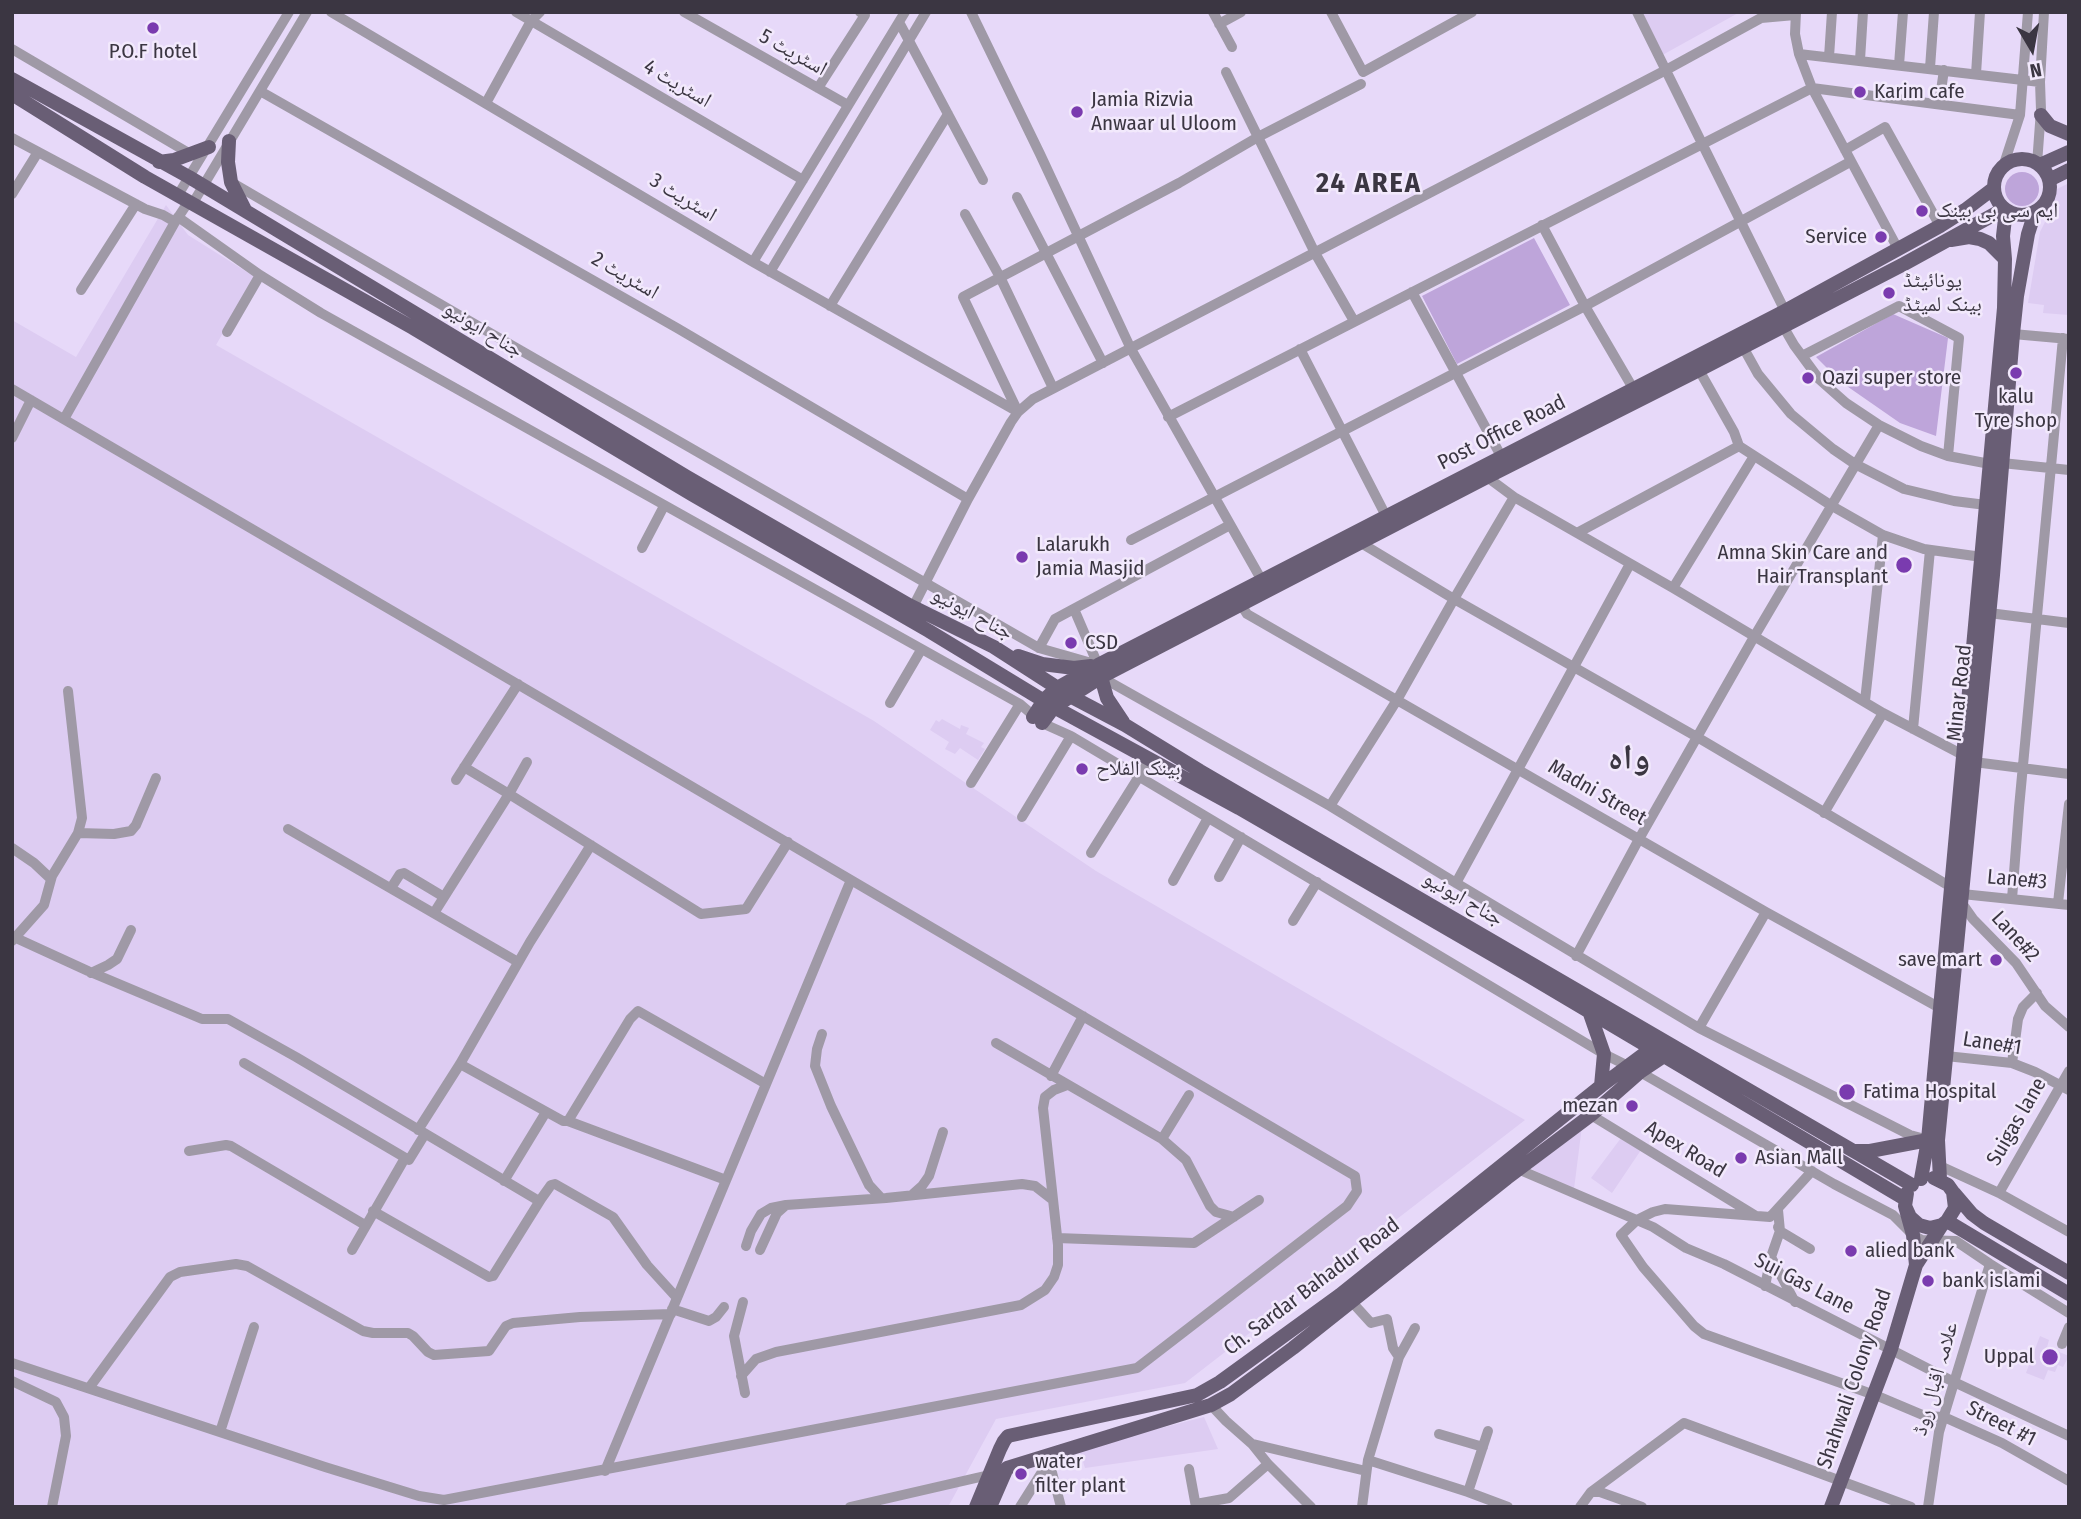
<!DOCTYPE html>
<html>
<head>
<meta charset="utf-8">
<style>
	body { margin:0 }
	#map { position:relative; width:2081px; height:1519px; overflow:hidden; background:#e7d9f9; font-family:"Fira Sans Condensed",sans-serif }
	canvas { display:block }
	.frame { position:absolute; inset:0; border:14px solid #3b3642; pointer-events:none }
	.north { position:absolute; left:1997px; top:14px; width:70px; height:70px; -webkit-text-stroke:5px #f2e9fc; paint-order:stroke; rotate:170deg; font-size:19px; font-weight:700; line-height:28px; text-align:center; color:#3b3642 }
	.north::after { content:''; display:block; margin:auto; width:24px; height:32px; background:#3b3642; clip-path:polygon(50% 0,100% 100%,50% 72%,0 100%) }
</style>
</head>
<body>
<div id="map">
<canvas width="2081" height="1519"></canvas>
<div class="frame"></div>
<div class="north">N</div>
</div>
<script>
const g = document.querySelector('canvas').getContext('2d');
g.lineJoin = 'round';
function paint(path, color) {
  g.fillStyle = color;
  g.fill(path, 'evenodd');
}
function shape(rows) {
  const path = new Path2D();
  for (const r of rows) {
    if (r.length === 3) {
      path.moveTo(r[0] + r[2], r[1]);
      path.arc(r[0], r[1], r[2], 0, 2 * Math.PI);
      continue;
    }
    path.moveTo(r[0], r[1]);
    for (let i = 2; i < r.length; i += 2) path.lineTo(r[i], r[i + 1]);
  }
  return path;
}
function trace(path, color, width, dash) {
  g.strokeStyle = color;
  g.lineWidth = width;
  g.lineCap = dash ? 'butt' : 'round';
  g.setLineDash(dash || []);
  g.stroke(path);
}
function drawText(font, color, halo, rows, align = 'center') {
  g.font = font + ' "Fira Sans Condensed","Noto Naskh Arabic",sans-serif';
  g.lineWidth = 5;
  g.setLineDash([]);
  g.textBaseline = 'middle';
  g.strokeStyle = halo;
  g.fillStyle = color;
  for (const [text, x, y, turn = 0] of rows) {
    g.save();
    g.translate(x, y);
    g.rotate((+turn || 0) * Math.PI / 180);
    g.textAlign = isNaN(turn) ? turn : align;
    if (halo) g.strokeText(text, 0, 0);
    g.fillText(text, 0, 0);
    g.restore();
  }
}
paint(shape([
	[1632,12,1740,12,1657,58],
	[2069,183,2069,315,2043,313,2044,305,2028,303,2040,232,2051,210,2053,191],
	[166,205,188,235,255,277,216,345,874,721,1096,871,1525,1120,1185,1383,996,1419,948,1507,12,1507,12,320,76,357],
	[942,719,960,729,961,725,969,728,966,734,984,743,981,747,985,749,978,760,960,748,955,754,945,749,949,742,930,730,936,720,939,722],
	[1582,1126,1574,1189,1531,1169],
	[1621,1138,1641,1150,1612,1193,1591,1178],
	[2040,1336,2049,1340,2047,1347,2069,1356,2063,1367,2058,1365,2055,1372,2048,1370,2044,1380,2026,1373],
	[1204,1417,1218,1449,1085,1468,1079,1449]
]), '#ddccf2');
paint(shape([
	[2022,189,17],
	[1534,238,1570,305,1457,364,1422,296],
	[1893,314,1948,338,1936,436,1900,423,1841,382,1816,357]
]), '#bea5da');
trace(shape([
	[331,12,753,262,1018,412],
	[516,12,803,180],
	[684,12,848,105],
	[971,12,1040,154,1131,349,1261,579],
	[1213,12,1232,47],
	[1331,12,1363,72,1472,12],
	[1637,12,1785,311],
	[1796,12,1795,34,1799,54,1812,88,1898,249],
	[899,22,983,180],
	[1219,24,1241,12],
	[12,49,192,155],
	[1799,54,2040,82],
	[1829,57,1832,12],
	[1860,60,1863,12],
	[1899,65,1903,12],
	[1930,68,1934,12],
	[1226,72,1315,253,1354,321],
	[1976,74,1980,12],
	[818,88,865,15,860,12],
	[260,91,677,328,968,499],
	[486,103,531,21,540,12],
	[1939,104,1944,70],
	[12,138,145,209,163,215,175,222],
	[1845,150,1885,127,1940,226],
	[2037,164,2041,110,2040,82,2044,12],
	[2003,167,2020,115,2028,12],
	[231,182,459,315,1039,648,1095,664],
	[12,194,38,152],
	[178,195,289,12],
	[1017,197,1103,363],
	[193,203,307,12],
	[965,214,1000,277,1053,388],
	[178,217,260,275,321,313,1020,704,1042,723,1071,736,1604,1054,1640,1072,1834,1184,1893,1215,1913,1235,1922,1240,1956,1241,1990,1264,2069,1313],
	[1542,225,1585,306,1634,390],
	[753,262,905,12],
	[770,272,926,12],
	[81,290,136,204],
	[1412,292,1501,456],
	[830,306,948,114],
	[1783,326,1794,345,1819,379,1846,403,1879,425,1921,446,1948,456,1990,464],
	[227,332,260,275],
	[2013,334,2069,339],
	[1743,347,1758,374,1791,414,1833,449,1855,464,1904,489,1954,501,1986,505],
	[1300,349,1386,516],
	[1802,356,1899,306,1959,338,1948,456],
	[1699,370,1734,432,1739,446,1832,506,1883,535,1924,549,1982,557],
	[12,389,444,641,1355,1176,1357,1191,1347,1206,1137,1368,444,1500,419,1496,325,1467,12,1363],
	[1018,412,963,297,1179,183,1258,137,1361,84],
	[1168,417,1812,88,2020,115],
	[64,419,175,222,189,201],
	[12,438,31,400],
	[2002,463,2069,470],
	[1484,472,1487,477,1514,497,1673,588,1883,713,1963,755],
	[1577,533,1739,446],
	[1131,540,1585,306,1850,162],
	[1361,543,1454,599,1697,737,1951,887],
	[642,548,664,506],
	[1673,588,1754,456],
	[1238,600,1247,614,1766,912,1940,1008],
	[913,607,968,499,1011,422,1018,412,1033,399,1666,70,1761,18,1795,15],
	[1074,609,1098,665],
	[1989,613,2069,623],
	[1039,648,1055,619,1230,525],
	[1101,677,1330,806,1456,883,1699,1028,1910,1135,1925,1139],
	[1865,701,1883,535],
	[890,703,921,650],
	[1913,729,1930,550],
	[1974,762,2069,774],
	[464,767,509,794,701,914,746,909,788,842],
	[456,780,518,684],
	[971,783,1020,704],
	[1330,806,1397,700,1454,599,1514,497],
	[1824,813,1883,713],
	[1022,817,1071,736],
	[288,829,518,962],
	[78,833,114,834,131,831,136,825,156,778],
	[12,848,34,863,51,879],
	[1091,853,1150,759],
	[1219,877,1241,837],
	[1173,881,1208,818],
	[1456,883,1630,564],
	[391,888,400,874,404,873,444,897],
	[1962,894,2069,905],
	[2012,899,2019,808,2063,338],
	[1961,902,1973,919,2016,963,2045,1006,2069,1027],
	[2058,903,2069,804],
	[434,913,509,794,527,762],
	[1293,921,1317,882],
	[16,938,88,971,202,1019,228,1019,296,1057,539,1201],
	[12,941,44,905,52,876,78,833,82,818,68,691],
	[1576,956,1639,839,1754,637,1879,425],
	[91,973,108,965,117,959,131,930],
	[1699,1028,1766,912],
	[822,1034,817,1049,815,1066,831,1106,869,1185,881,1198],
	[996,1043,1162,1139,1186,1160,1210,1206,1216,1212,1234,1217],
	[1946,1056,2012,1063,2035,1072,2069,1090],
	[244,1063,409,1160,425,1134],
	[2012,1063,2018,1019,2023,1007,2037,993],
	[460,1064,563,1121,568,1121,630,1019,638,1011,766,1084],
	[1051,1076,1083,1016],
	[1591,1115,1756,1216],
	[568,1121,726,1180],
	[418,1130,460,1064,530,942,591,845],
	[1162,1139,1189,1095],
	[189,1151,226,1145,231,1146,365,1225],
	[1938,1165,1999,1193,2069,1232],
	[1520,1170,1653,1227,1686,1248,1724,1264,1954,1382,2069,1436],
	[1812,1171,1770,1217,1665,1209,1653,1212,1637,1220,1621,1235,1643,1267,1694,1326,1704,1334,1880,1397,1925,1416,1944,1417,2002,1443,2069,1481],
	[504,1181,546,1112],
	[1999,1193,2069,1071],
	[913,1194,922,1186,929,1176,943,1132],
	[373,1211,489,1277,493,1276,541,1199,551,1185,555,1184,613,1217,647,1265,677,1298],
	[1778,1227,1780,1231,1810,1249],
	[1057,1238,1194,1243,1259,1200],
	[746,1246,751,1231,761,1214,771,1208,786,1205,886,1198,1022,1184,1035,1186,1053,1200],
	[352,1250,405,1158],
	[760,1250,777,1213,786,1205],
	[1771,1257,1795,1302],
	[1765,1286,1771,1257,1780,1231,1778,1210],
	[1351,1301,1371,1323,1387,1319,1393,1348,1399,1357,1368,1460,1362,1507],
	[743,1302,734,1336,745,1393],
	[672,1309,709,1321,716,1317,724,1307],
	[2062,1344,2069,1327],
	[1399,1357,1415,1328],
	[741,1376,756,1359,776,1352,1021,1305,1045,1290,1054,1277,1058,1265,1058,1245,1043,1108,1045,1097,1054,1090,1067,1085],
	[12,1381,56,1402,64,1417,66,1436,52,1507],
	[89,1388,170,1277,180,1272,236,1264,247,1266,363,1331,373,1333,408,1333,413,1336,428,1352,434,1355,489,1351,506,1326,513,1323,580,1317,671,1314],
	[1211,1405,1226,1421,1252,1444,1268,1464,1311,1507],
	[220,1432,254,1327],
	[1439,1434,1483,1447],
	[1253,1444,1366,1471],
	[1368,1460,1468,1492,1508,1507],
	[1049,1461,1061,1507],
	[1189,1469,1196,1507],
	[605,1471,851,880],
	[1468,1492,1488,1431],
	[1591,1492,1600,1492,1642,1507],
	[1196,1504,1229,1498,1268,1464],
	[850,1507,989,1475],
	[1020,1507,1049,1461,1049,1456],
	[1580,1507,1591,1492,1684,1423,1911,1507],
	[1928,1507,1939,1432,1990,1264]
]), '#9f99a6', 10);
trace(shape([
	[12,79,189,177,687,477,909,605,994,647,1070,696,1125,725,1200,771,1912,1185],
	[12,94,145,177,413,328,693,495,929,631,1054,707,1239,808,1529,976,1905,1199],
	[2041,115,2050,126,2069,134],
	[229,141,228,162,231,182,245,210],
	[2022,187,28],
	[159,162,174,160,209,147],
	[2040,165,2069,152],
	[2049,180,2069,170],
	[1951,240,1969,237,1980,239,1989,243,2005,259],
	[1018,656,1042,664,1074,668,1091,666],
	[1101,677,1107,698,1123,722],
	[1033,717,1044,700,1057,688,1098,665,1785,311,1940,226,1965,210,1994,188],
	[1042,723,1054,707,1101,677,1487,477,1699,370,1904,264,2004,209],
	[1589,1011,1604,1054,1601,1086],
	[1854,1151,1870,1151,1928,1140],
	[1921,1179,1928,1140,2004,308,2005,259,2003,236,2006,210],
	[1940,1179,1938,1140,1993,575,2013,334,2017,296,2028,234,2035,212],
	[1907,1193,1905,1206,1913,1235,1916,1265],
	[1954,1193,1972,1214,1984,1223,2069,1273],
	[1905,1206,1910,1217,1919,1225,1930,1228,1942,1225,1947,1221,1955,1208,1953,1192,1948,1185,1934,1178],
	[1947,1221,2069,1294],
	[976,1507,1000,1449,1004,1441,1008,1436,1197,1395,1220,1382,1340,1295,1601,1086,1656,1045],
	[990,1507,1007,1468,1211,1405,1231,1394,1293,1348,1507,1178,1591,1115,1640,1072,1664,1056,1669,1049],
	[1831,1507,1891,1349,1916,1265,1942,1225]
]), '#695e75', 14);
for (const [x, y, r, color] of [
	[153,28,7,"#7a3baf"],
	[1860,92,7,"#7a3baf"],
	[1077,112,7,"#7a3baf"],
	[1922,211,7,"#7a3baf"],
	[1881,237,7,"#7a3baf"],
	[1889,293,7,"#7a3baf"],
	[2016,373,7,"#7a3baf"],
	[1808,378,7,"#7a3baf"],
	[1022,557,7,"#7a3baf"],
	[1904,565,9,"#7a3baf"],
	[1071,643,7,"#7a3baf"],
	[1082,769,7,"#7a3baf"],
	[1996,960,7,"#7a3baf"],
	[1847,1092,9,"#7a3baf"],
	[1632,1106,7,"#7a3baf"],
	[1741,1158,7,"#7a3baf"],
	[1851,1251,7,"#7a3baf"],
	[1928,1281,7,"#7a3baf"],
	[2050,1357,9,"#7a3baf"],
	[1021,1474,7,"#7a3baf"]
]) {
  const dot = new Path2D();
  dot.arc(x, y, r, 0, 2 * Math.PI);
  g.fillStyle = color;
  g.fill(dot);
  trace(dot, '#f2e9fc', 2.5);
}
drawText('21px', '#3b3642', '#f2e9fc', [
	["P.O.F hotel",153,52,"center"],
	["Karim cafe",1874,92],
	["Jamia Rizvia",1091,100],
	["Anwaar ul Uloom",1091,124],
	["ایم سی بی بینک",1936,211],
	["Service",1867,237,"right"],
	["یونائیٹڈ",1903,281],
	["بینک لمیٹڈ",1903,305],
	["Qazi super store",1822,378],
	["kalu",2016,397,"center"],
	["Tyre shop",2016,421,"center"],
	["Lalarukh",1036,545],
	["Jamia Masjid",1036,569],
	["Amna Skin Care and",1888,553,"right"],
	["Hair Transplant",1888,577,"right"],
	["CSD",1085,643],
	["بینک الفلاح",1096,769],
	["save mart",1982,960,"right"],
	["Fatima Hospital",1863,1092],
	["mezan",1618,1106,"right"],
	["Asian Mall",1755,1158],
	["alied bank",1865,1251],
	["bank islami",1942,1281],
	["Uppal",2034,1357,"right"],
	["water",1035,1462],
	["filter plant",1035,1486]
], 'left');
drawText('21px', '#3b3642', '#f2e9fc', [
	["اسٹریٹ 5",793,53,29],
	["اسٹریٹ 4",677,84,30],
	["اسٹریٹ 3",683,198,31],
	["اسٹریٹ 2",625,276,30],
	["جناح ایونیو",483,330,31],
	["Post Office Road",1502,433,-27],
	["جناح ایونیو",972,614,28],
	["Minar Road",1960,693,-84],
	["Madni Street",1597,793,30],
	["Lane#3",2017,880,5],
	["جناح ایونیو",1463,899,30],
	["Lane#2",2015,937,48],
	["Lane#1",1992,1044,9],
	["Suigas lane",2017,1122,-60],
	["Apex Road",1685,1150,31],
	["Sui Gas Lane",1804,1284,27],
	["Ch. Sardar Bahadur Road",1312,1287,-37],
	["Shahwali Colony Road",1855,1379,-71],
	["علامہ اقبال روڈ",1936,1379,-74],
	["Street #1",2001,1424,27]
]);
g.letterSpacing = '2px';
drawText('bold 28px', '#3b3642', '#f2e9fc', [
	["24 AREA",1369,184]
]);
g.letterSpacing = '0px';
drawText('bold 35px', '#3b3642', '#f2e9fc', [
	["واہ",1629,759]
]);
</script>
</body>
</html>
